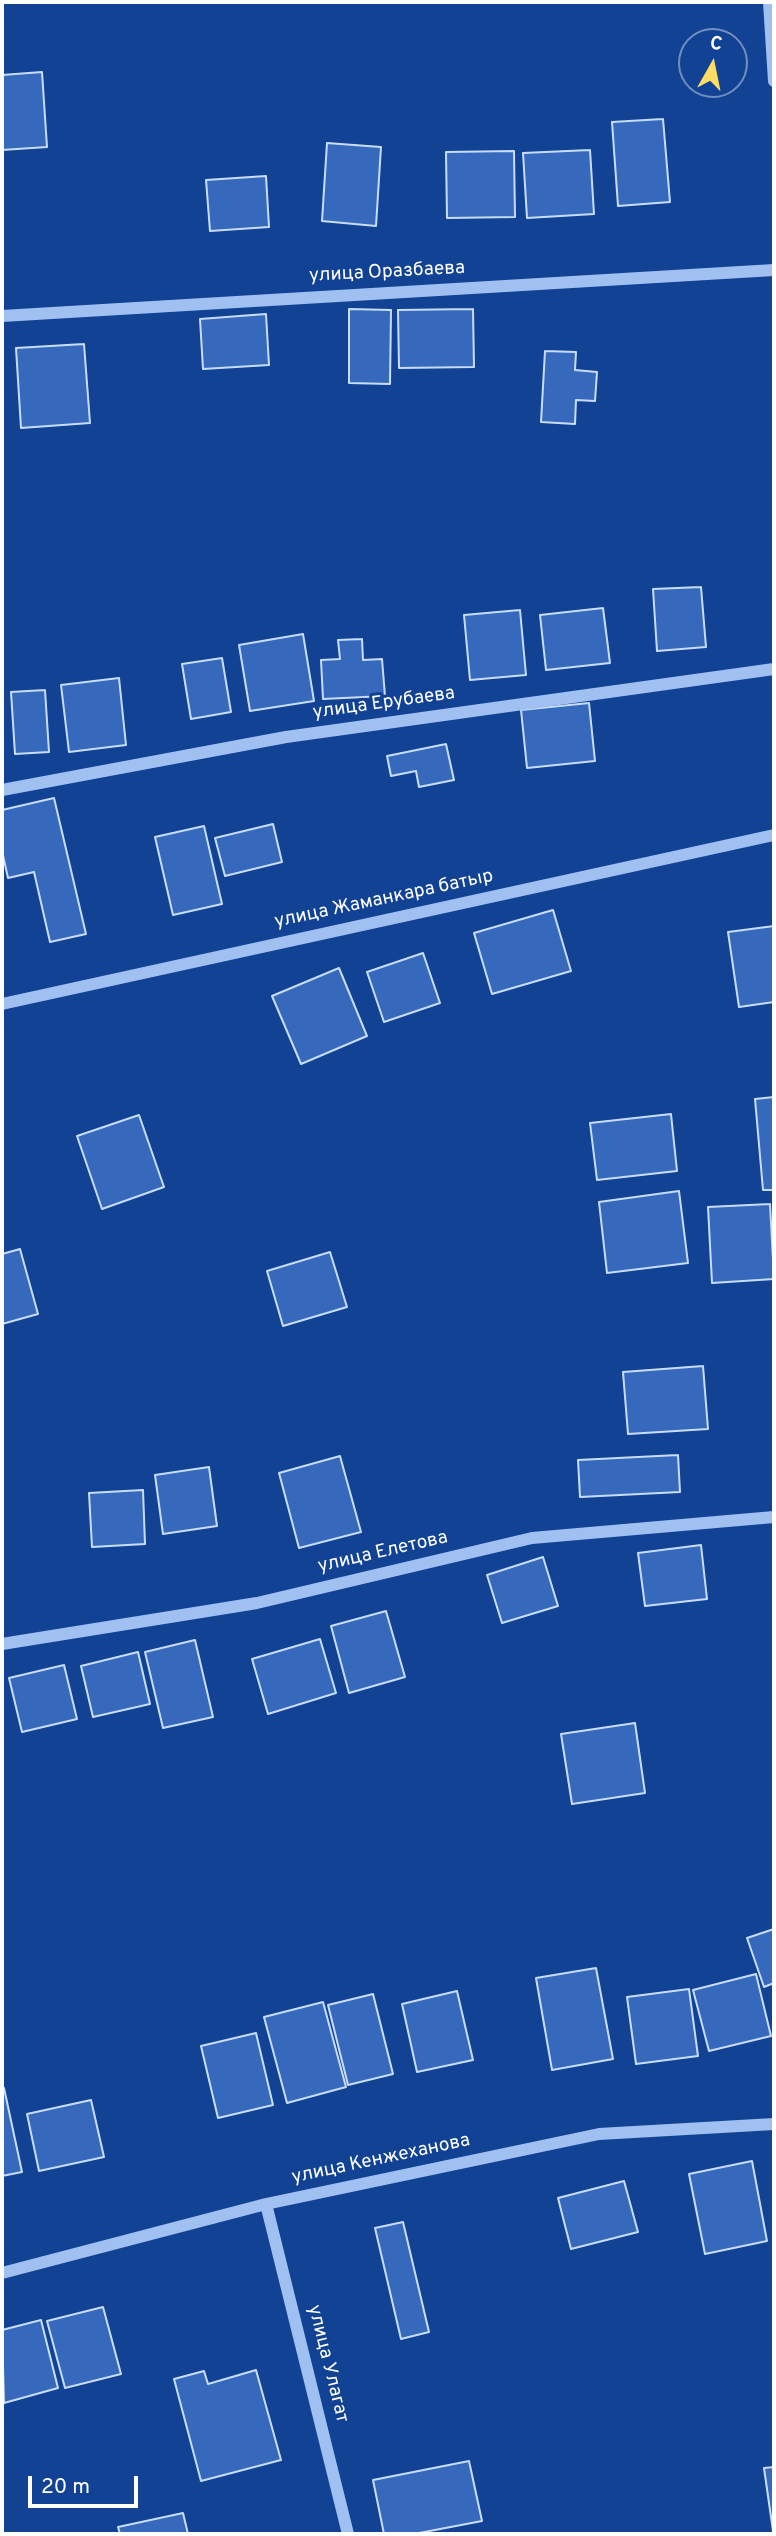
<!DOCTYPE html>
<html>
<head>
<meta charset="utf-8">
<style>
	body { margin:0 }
	#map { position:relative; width:776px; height:2536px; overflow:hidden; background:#124294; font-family:Overpass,sans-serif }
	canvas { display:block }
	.frame { position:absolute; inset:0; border:4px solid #fff; pointer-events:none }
	.north { position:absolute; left:678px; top:28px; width:70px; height:70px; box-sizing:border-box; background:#124294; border:2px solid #718ebf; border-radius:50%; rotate:9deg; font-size:19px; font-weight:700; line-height:28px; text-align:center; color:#fff }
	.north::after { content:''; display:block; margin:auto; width:24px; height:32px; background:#ffdc62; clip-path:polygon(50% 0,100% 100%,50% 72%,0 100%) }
	.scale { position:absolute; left:28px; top:2476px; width:110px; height:32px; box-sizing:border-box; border:4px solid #fff; border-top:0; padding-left:9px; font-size:21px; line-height:24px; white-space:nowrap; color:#fff; -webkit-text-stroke:5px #124294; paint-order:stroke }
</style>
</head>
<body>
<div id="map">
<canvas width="776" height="2536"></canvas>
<div class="frame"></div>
<div class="north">С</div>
<div class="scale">20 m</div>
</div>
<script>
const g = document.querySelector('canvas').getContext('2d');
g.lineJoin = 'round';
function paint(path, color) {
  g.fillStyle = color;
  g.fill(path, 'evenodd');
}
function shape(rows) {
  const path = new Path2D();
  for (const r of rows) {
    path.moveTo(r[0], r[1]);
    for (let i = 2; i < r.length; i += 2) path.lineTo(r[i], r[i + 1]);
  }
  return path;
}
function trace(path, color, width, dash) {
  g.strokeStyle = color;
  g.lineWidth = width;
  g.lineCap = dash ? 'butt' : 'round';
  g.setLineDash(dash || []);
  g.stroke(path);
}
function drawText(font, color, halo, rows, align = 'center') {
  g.font = font + ' Overpass,sans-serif';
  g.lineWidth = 6;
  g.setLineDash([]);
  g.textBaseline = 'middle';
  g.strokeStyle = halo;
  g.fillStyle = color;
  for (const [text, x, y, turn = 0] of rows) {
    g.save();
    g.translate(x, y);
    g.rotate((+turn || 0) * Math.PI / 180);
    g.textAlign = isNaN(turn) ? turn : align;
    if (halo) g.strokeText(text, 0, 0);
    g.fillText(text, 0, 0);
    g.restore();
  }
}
const building = shape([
	[42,72,47,147,2,150,2,75,42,72],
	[663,119,670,202,618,206,612,122,663,119],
	[327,143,381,147,376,226,322,221,327,143],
	[590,150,594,214,527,218,523,153,590,150],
	[514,151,515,217,447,218,446,152,514,151],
	[266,176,269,227,210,231,206,180,266,176],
	[349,309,391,310,390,384,349,383,349,309],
	[473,309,474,367,399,368,398,310,473,309],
	[266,314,269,365,203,369,200,319,266,314],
	[84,344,90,423,21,428,16,348,84,344],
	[545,351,576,352,575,370,597,372,595,401,576,400,575,424,541,422,545,351],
	[701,587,706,647,657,651,653,589,701,587],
	[603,608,610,663,546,670,540,615,603,608],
	[520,610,526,675,470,680,464,615,520,610],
	[303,634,314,701,250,711,239,645,303,634],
	[362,639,363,660,382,659,385,696,323,699,321,660,340,659,338,640,362,639],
	[222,658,231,712,191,719,182,664,222,658],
	[119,678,126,745,69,752,61,685,119,678],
	[45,690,49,752,15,754,11,692,45,690],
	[589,703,595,761,527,768,521,710,589,703],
	[446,744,454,780,419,787,416,771,391,776,387,756,446,744],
	[54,798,86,934,50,942,34,872,8,878,2,851,2,810,54,798],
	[273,824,282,862,225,876,215,838,273,824],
	[204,826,222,904,173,915,155,837,204,826],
	[553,910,571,971,492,994,474,933,553,910],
	[774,926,774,1002,739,1007,728,932,774,926],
	[423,953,440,1003,384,1022,367,972,423,953],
	[339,968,367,1036,301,1064,272,996,339,968],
	[774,1097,774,1190,763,1190,755,1099,774,1097],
	[671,1114,677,1171,597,1180,590,1123,671,1114],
	[139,1115,164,1187,102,1209,77,1136,139,1115],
	[679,1191,688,1263,607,1273,599,1202,679,1191],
	[770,1204,774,1279,712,1283,708,1207,770,1204],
	[20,1249,38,1314,2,1324,2,1254,20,1249],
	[330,1252,347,1307,283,1326,267,1271,330,1252],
	[703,1366,708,1429,628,1434,623,1372,703,1366],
	[678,1455,680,1492,580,1497,578,1460,678,1455],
	[340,1456,361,1532,299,1548,279,1473,340,1456],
	[209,1467,217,1526,163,1534,155,1475,209,1467],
	[143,1490,145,1544,92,1547,89,1493,143,1490],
	[701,1545,707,1599,645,1606,638,1553,701,1545],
	[543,1557,558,1606,502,1623,487,1575,543,1557],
	[386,1611,405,1677,349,1693,331,1626,386,1611],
	[320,1639,336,1693,268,1714,252,1659,320,1639],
	[195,1640,213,1717,163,1728,145,1652,195,1640],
	[138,1652,150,1704,93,1717,81,1666,138,1652],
	[64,1665,77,1719,22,1732,9,1678,64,1665],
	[635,1723,645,1793,572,1804,561,1734,635,1723],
	[774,1929,774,1983,764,1987,747,1938,774,1929],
	[596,1968,613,2059,552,2070,536,1978,596,1968],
	[756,1974,771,2036,709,2051,693,1990,756,1974],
	[689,1989,698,2056,636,2064,627,1997,689,1989],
	[457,1991,473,2060,417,2072,402,2004,457,1991],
	[373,1994,393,2074,348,2085,328,2005,373,1994],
	[323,2002,346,2087,287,2103,264,2017,323,2002],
	[256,2033,273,2105,218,2118,201,2046,256,2033],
	[4,2088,22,2172,2,2176,2,2089,4,2088],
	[91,2100,104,2157,39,2171,27,2114,91,2100],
	[752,2161,767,2241,705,2254,689,2174,752,2161],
	[624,2181,638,2232,571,2249,558,2198,624,2181],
	[403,2222,429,2332,401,2339,375,2228,403,2222],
	[103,2307,121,2374,65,2388,47,2321,103,2307],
	[41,2320,58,2388,4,2403,2,2330,41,2320],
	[256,2370,281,2460,201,2481,174,2379,204,2371,208,2384,256,2370],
	[469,2461,482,2521,414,2534,384,2534,373,2480,469,2461],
	[774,2467,774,2530,773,2531,764,2468,774,2467],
	[183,2513,188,2534,120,2534,118,2527,183,2513]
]);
paint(building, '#3669bb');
trace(building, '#c8ddfd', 2);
trace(shape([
	[769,2,774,81],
	[2,316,774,270],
	[2,790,286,737,774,669],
	[2,1004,774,835],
	[2,1644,257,1603,532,1538,774,1517],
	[266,2204,348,2534],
	[2,2273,266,2204,599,2134,774,2124]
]), '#a1c0f2', 12);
drawText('19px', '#fff', '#124294', [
	["улица Оразбаева",387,273,-3],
	["улица Ерубаева",384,704,-8],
	["улица Жаманкара батыр",384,900,-12],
	["улица Елетова",383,1553,-13],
	["улица Кенжеханова",381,2160,-12],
	["улица Улагат",327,2364,76]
]);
</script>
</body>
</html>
